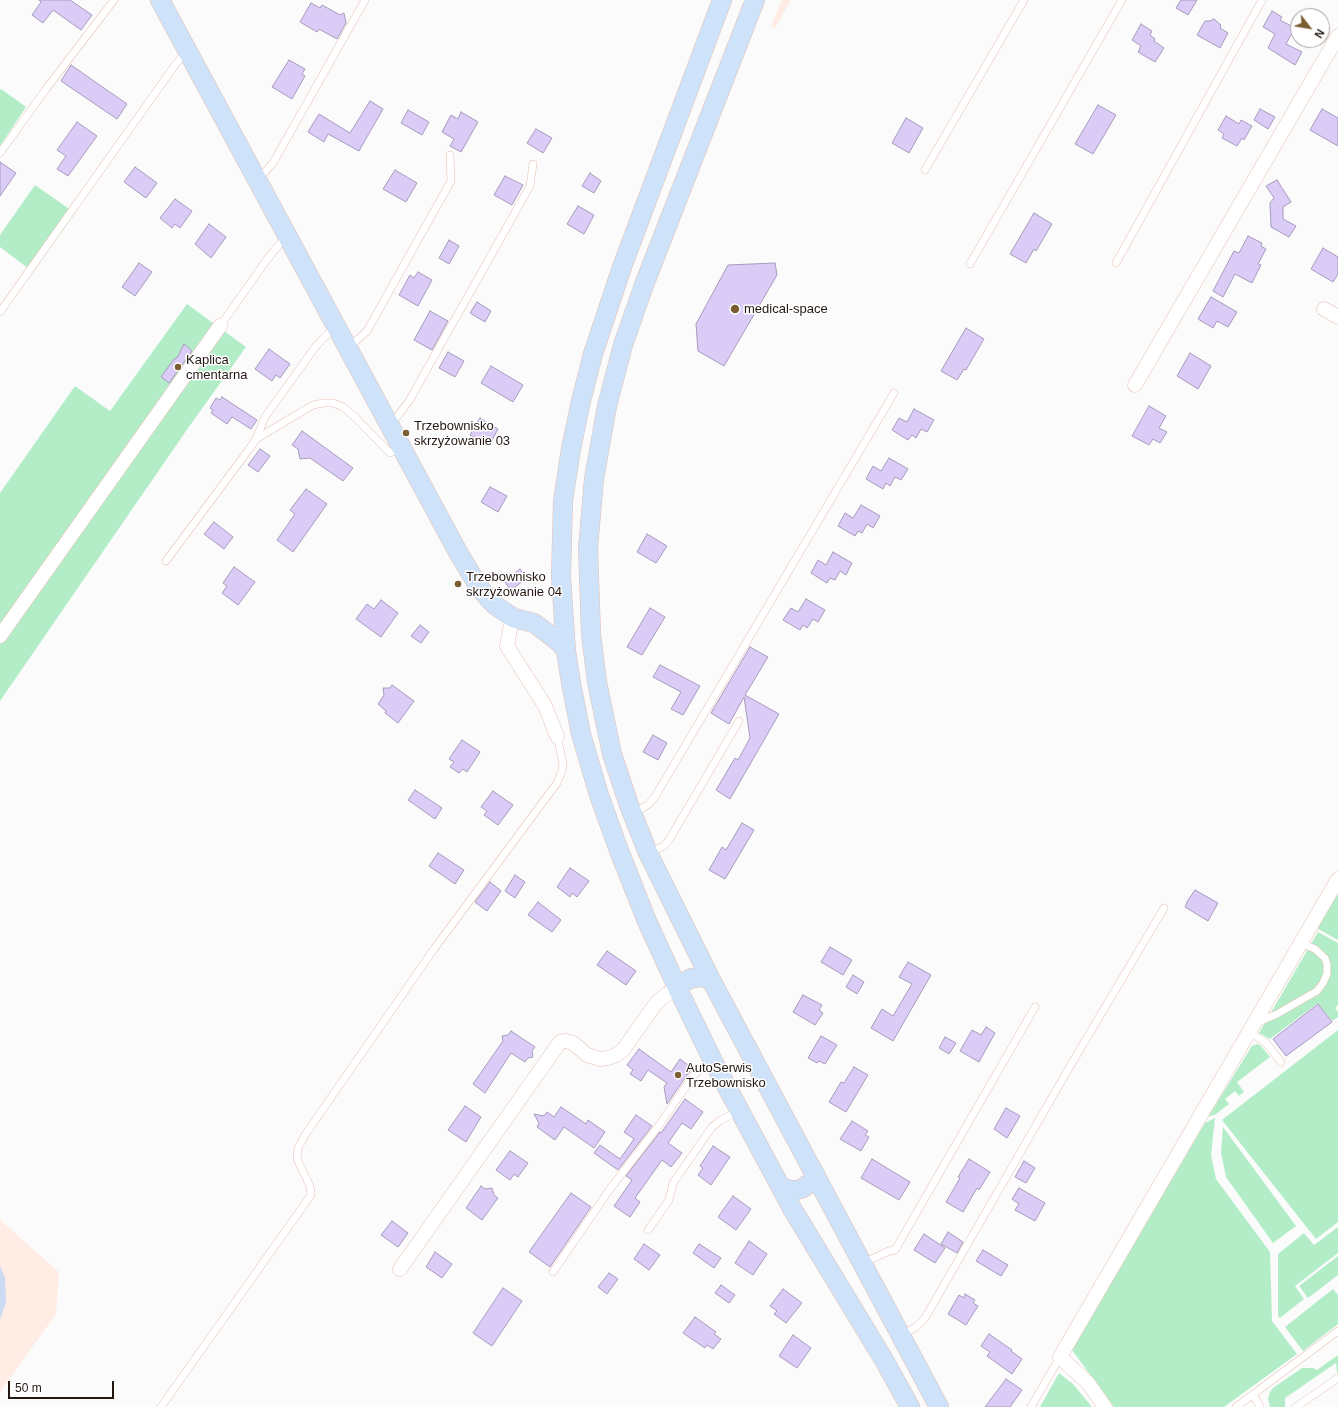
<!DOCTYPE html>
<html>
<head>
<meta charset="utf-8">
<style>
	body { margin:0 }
	#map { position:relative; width:1338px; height:1407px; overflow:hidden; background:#fbfbfb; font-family:Arial,sans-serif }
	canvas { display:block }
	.north { position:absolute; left:1290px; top:8px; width:40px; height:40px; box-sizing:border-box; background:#fff; border:1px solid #a7a2a0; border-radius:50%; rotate:121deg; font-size:11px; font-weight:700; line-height:16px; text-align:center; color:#241711 }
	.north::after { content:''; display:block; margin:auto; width:14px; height:18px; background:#7c5d32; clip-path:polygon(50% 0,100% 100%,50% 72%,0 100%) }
	.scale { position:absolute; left:8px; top:1381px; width:106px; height:18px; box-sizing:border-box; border:2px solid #241711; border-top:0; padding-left:5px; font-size:12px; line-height:14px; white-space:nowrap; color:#241711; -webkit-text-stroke:3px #fff; paint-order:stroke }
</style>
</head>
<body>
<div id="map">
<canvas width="1338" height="1407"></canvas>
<div class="north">N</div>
<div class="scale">50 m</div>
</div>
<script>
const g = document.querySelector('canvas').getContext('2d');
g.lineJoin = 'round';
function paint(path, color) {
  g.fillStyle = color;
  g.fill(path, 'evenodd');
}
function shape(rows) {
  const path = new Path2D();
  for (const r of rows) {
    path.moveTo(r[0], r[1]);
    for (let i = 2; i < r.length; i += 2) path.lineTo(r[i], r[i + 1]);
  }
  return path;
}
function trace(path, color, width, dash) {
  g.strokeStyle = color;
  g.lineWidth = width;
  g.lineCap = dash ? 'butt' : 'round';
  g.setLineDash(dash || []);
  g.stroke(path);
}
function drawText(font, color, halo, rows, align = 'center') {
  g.font = font + ' Arial,sans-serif';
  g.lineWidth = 3;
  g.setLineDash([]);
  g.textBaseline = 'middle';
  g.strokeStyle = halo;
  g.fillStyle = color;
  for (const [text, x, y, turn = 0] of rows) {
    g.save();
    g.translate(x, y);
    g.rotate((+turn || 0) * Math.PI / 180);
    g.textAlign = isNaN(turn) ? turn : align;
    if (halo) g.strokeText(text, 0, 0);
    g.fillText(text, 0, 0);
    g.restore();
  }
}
paint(shape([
	[782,0,791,0,775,28,771,26],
	[0,1220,59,1272,56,1314,0,1392]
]), '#ffece4');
paint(shape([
	[1,89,26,107,0,146,0,90],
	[35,185,75,213,33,272,0,247,0,235],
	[187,304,246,347,186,431,0,701,0,493,75,386,110,411],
	[1338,886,1338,940,1313,926],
	[1318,932,1338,943,1338,1005,1335,1008,1338,1012,1338,1017,1332,1021,1318,1003,1270,1039,1259,1033],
	[1338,1030,1338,1222,1316,1239,1222,1120],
	[1257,1044,1260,1045,1270,1057,1237,1082,1244,1092,1239,1096,1235,1091,1225,1099,1229,1104,1216,1114,1208,1117,1252,1046],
	[1215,1118,1211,1155,1216,1179,1270,1252,1272,1321,1297,1354,1224,1407,1114,1407,1072,1350,1205,1123],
	[1223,1127,1296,1226,1273,1243,1226,1177,1221,1153],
	[1338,1227,1338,1253,1295,1286,1304,1299,1280,1318,1278,1316,1278,1254,1304,1233,1314,1245],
	[1338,1256,1338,1275,1308,1298,1299,1286],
	[1333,1289,1338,1295,1338,1324,1303,1351,1285,1327],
	[1338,1355,1338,1372,1337,1373,1336,1363,1285,1398,1285,1407,1270,1407,1268,1399,1270,1392,1273,1388,1302,1368,1313,1368,1317,1370],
	[1059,1373,1073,1384,1092,1407,1040,1407]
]), '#b2edc8');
paint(shape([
	[0,1266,5,1277,6,1302,0,1320]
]), '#ccdaf4');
const building = shape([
	[39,0,70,0,92,15,81,30,53,10,43,23,32,15,41,2,39,0],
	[1181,0,1197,0,1188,15,1176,8,1181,0],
	[311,3,320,8,322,5,340,15,344,13,346,23,337,39,319,29,317,32,300,22,311,3],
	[1272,11,1282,17,1280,20,1295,28,1286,44,1302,52,1295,65,1268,48,1275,34,1263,27,1272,11],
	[1214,19,1221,25,1220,28,1228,33,1220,48,1197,35,1205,21,1210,21,1214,19],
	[1141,24,1152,31,1150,35,1155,39,1154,41,1164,48,1155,62,1138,52,1141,46,1132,40,1141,24],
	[289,60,305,69,302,74,305,76,292,99,272,87,289,60],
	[71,65,127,104,117,119,61,81,71,65],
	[370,101,383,109,359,151,328,134,324,142,308,132,319,114,350,133,370,101],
	[1098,105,1116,115,1093,154,1075,144,1098,105],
	[1260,109,1275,117,1268,129,1254,120,1260,109],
	[1322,109,1338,118,1338,146,1310,130,1322,109],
	[408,110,429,122,422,135,401,123,408,110],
	[461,112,478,122,461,152,450,146,454,139,442,132,451,115,458,119,461,112],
	[1226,116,1239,124,1241,120,1252,126,1244,140,1242,138,1237,146,1222,138,1224,134,1218,130,1226,116],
	[906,118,923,128,909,153,892,143,906,118],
	[77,122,97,136,68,176,57,169,66,156,57,150,77,122],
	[536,129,552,138,543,153,527,143,536,129],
	[0,162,16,173,0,196,0,162],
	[135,167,157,183,146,198,124,182,135,167],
	[395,170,417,183,406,202,383,189,395,170],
	[590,173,601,181,594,193,582,186,590,173],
	[505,176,523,185,512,205,494,195,505,176],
	[1277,180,1291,202,1283,207,1283,219,1296,226,1289,237,1271,227,1270,203,1274,198,1266,186,1277,180],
	[175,199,192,211,180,228,175,224,172,228,160,218,175,199],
	[578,206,594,215,584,234,567,224,578,206],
	[1034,213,1052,224,1036,251,1034,249,1026,263,1010,254,1034,213],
	[209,224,226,237,211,258,195,244,209,224],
	[1248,236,1262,243,1261,246,1266,249,1258,264,1261,265,1252,283,1235,274,1223,297,1213,291,1234,251,1239,253,1248,236],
	[449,240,459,246,449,264,439,258,449,240],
	[1323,248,1338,257,1338,274,1333,282,1311,269,1323,248],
	[139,263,152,272,135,296,122,287,139,263],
	[775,263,777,275,724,366,698,351,696,324,728,265,775,263],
	[418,272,432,280,418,306,399,295,410,275,414,278,418,272],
	[1211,297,1237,312,1228,327,1217,321,1213,328,1198,319,1211,297],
	[477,302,491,311,485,322,470,313,477,302],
	[430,311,448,321,432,350,414,340,430,311],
	[966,328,984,339,966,370,964,369,957,380,941,371,966,328],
	[184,344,192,351,169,383,161,377,174,359,177,358,184,344],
	[269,349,290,364,280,378,276,375,272,381,255,369,269,349],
	[448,352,464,361,455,377,439,368,448,352],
	[1190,353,1211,366,1198,389,1177,376,1190,353],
	[491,366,523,385,513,402,481,383,491,366],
	[222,397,257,420,251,429,232,417,227,424,211,413,213,410,210,408,216,398,220,400,222,397],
	[1149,406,1166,416,1159,428,1167,432,1160,443,1153,439,1149,445,1132,436,1149,406],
	[914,409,934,420,927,432,921,429,916,438,912,435,908,440,892,430,899,418,907,422,914,409],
	[480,418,498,429,489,446,470,435,480,418],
	[302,431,353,468,343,481,310,458,300,459,298,449,292,445,302,431],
	[260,449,270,456,258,472,248,465,260,449],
	[889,458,908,469,901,480,895,477,890,486,886,483,883,489,866,479,873,466,881,471,889,458],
	[490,487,507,496,498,512,481,502,490,487],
	[306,489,327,504,293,552,277,540,295,514,290,510,306,489],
	[861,505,880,516,873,528,867,524,862,533,858,531,855,536,838,526,845,513,853,518,861,505],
	[214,522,233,537,224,549,204,534,214,522],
	[647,534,667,546,656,563,637,552,647,534],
	[833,552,852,563,846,575,840,571,835,580,830,578,827,583,811,573,818,560,826,565,833,552],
	[234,567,255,582,238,605,222,593,227,586,223,583,234,567],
	[520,569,527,578,511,590,504,581,520,569],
	[806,599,825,610,818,622,813,619,807,628,803,625,800,630,783,620,791,608,798,612,806,599],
	[381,600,398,613,381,637,356,619,367,604,374,609,381,600],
	[650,608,665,617,642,655,627,647,650,608],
	[420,625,429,632,421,643,411,636,420,625],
	[750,647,768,657,745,695,779,714,730,799,716,790,735,758,738,760,750,738,744,697,729,724,711,713,750,647],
	[660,665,700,686,683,715,671,709,681,692,653,677,660,665],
	[392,685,414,701,398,723,385,713,386,711,378,704,384,695,383,688,390,688,392,685],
	[653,735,667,743,658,760,643,752,653,735],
	[462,740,480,752,467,772,463,769,459,773,450,767,454,762,449,759,462,740],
	[415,790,442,808,435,819,408,800,415,790],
	[493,791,513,805,498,825,484,815,487,811,481,807,493,791],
	[742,823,754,830,725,879,709,870,722,847,726,850,742,823],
	[438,853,464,870,455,884,429,866,438,853],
	[570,868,589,881,577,897,572,893,570,897,557,887,570,868],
	[515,875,525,882,515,898,505,891,515,875],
	[490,882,501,891,487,911,475,902,490,882],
	[1195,890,1218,903,1208,921,1185,907,1188,900,1195,890],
	[538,902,561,920,552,932,528,915,538,902],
	[830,947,852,960,843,975,821,962,830,947],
	[607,951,636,971,626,985,597,965,607,951],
	[908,962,931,975,893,1041,871,1028,882,1009,893,1016,912,984,899,977,908,962],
	[853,975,864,982,857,994,846,987,853,975],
	[803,995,822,1005,819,1010,823,1013,815,1025,793,1012,803,995],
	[1318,1004,1332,1022,1286,1056,1273,1039,1318,1004],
	[986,1027,995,1033,979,1062,960,1051,972,1030,981,1035,986,1027],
	[511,1031,535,1047,532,1051,533,1057,528,1058,525,1062,511,1053,485,1093,473,1084,503,1041,502,1036,508,1035,511,1031],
	[821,1036,837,1045,825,1064,819,1061,817,1063,808,1058,821,1036],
	[945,1037,956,1043,949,1054,939,1048,945,1037],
	[639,1049,671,1072,680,1059,692,1068,667,1104,664,1087,667,1083,648,1070,641,1081,630,1074,633,1070,627,1065,639,1049],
	[854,1067,868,1075,846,1112,829,1102,841,1082,844,1083,854,1067],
	[685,1099,703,1112,691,1129,682,1123,668,1143,682,1153,671,1167,662,1160,635,1198,640,1202,630,1217,614,1206,632,1180,626,1176,660,1132,661,1133,685,1099],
	[465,1106,481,1117,466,1142,448,1130,465,1106],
	[561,1107,586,1124,588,1120,605,1132,594,1148,564,1127,555,1140,537,1127,539,1123,534,1114,544,1116,547,1112,554,1117,561,1107],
	[1006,1108,1020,1116,1007,1138,994,1129,1006,1108],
	[636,1115,652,1126,618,1170,594,1153,600,1145,620,1159,634,1139,624,1132,636,1115],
	[852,1121,868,1131,865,1135,869,1137,861,1151,840,1139,852,1121],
	[713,1146,730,1157,711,1185,698,1175,703,1168,700,1166,713,1146],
	[510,1151,528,1163,518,1177,514,1174,510,1180,496,1170,510,1151],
	[872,1159,910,1182,899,1200,861,1178,872,1159],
	[969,1159,990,1172,979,1190,977,1188,963,1212,946,1202,960,1178,958,1177,969,1159],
	[1024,1161,1035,1168,1026,1183,1015,1177,1024,1161],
	[481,1186,485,1189,492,1188,494,1195,498,1198,482,1220,466,1208,481,1186],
	[1019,1188,1045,1203,1035,1221,1015,1210,1019,1204,1012,1199,1019,1188],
	[571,1193,591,1207,550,1267,529,1252,571,1193],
	[733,1196,751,1209,736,1230,718,1217,733,1196],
	[392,1221,408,1233,398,1247,381,1235,392,1221],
	[948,1232,963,1242,957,1253,941,1244,948,1232],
	[924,1234,945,1248,935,1263,914,1250,924,1234],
	[749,1241,767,1254,753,1275,735,1263,749,1241],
	[644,1244,660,1255,649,1270,634,1259,644,1244],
	[699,1244,721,1258,714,1268,693,1253,699,1244],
	[983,1250,1008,1265,1001,1276,976,1261,983,1250],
	[435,1252,452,1264,442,1278,426,1267,435,1252],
	[609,1273,618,1279,607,1294,598,1287,609,1273],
	[721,1285,735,1295,729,1303,715,1293,721,1285],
	[503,1288,522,1301,492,1346,473,1333,503,1288],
	[783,1289,802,1303,786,1323,774,1314,777,1311,770,1306,783,1289],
	[965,1294,975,1300,973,1303,978,1306,966,1325,948,1314,959,1295,964,1298,965,1294],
	[695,1317,716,1332,714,1334,721,1339,713,1349,707,1345,705,1348,683,1333,695,1317],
	[989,1334,1012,1350,1011,1351,1022,1359,1012,1374,987,1356,990,1352,981,1346,989,1334],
	[793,1335,811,1348,797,1368,779,1356,793,1335],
	[1006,1379,1022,1390,1010,1407,985,1407,1006,1379]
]);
paint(building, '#daccf7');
trace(building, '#a69bbb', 1);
const lane = shape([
	[0,153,46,89,114,0],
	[925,170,1024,0],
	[257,178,265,172,273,163,365,0],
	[1116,263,1262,0],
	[970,264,1122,0],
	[0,312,175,65,187,51],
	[220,326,266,261,286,236],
	[348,345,356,341,367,331,451,181,450,155],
	[389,421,397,417,409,401,530,186,533,164],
	[256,439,313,405,323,403,333,403,343,407,356,418,390,453,401,448],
	[166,561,250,448,256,439,265,417,316,346,335,327],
	[633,814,649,804,656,795,894,393],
	[648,853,664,846,669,840,739,721],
	[1256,1023,1277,1014,1317,991,1323,983,1327,974,1327,964,1325,958,1315,949,1301,943],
	[1249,1032,1266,1043,1281,1062],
	[648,1230,669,1200,673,1183,712,1127,721,1120,739,1111],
	[863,1263,889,1251,895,1250,1035,1007],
	[553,1272,610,1189,657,1128,694,1075,703,1067,713,1063],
	[902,1335,916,1327,925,1318,1069,1068,1164,908],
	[1253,1394,1260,1407],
	[161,1407,311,1195,310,1186,297,1159,298,1148,305,1135,434,949,557,783,562,771,563,763,557,736],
	[1031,1407,1060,1357],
	[1236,1407,1338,1331],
	[1296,1407,1338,1378]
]);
const street = shape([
	[1324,309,1338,317],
	[1135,385,1338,36],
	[514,618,510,629,507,646,545,706,557,736],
	[0,636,220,326],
	[400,1269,560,1042,566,1041,573,1043,587,1055,600,1059,608,1058,616,1055,623,1050,657,1002,667,994,678,989],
	[1105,1407,1088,1383,1060,1357,1338,879]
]);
const secondary = shape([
	[160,0,459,554,479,587,488,598,496,606,514,618,534,623,542,629,560,643,566,651],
	[722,0,622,267,593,354,581,401,571,449,563,501,561,577,566,651,571,683,581,734,599,795,618,848,646,919,678,989,714,1063,793,1210,884,1360,910,1407],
	[755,0,644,285,623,345,607,406,594,479,588,548,591,634,597,682,612,754,629,805,648,853,711,980,939,1407],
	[678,989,684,982,692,978,701,977,711,980],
	[780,1186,790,1190,797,1190,803,1188,811,1182,815,1174]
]);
trace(lane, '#e5c0b1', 8);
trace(street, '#e5c0b1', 15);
trace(secondary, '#e5c0b1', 20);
trace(lane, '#fff', 7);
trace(street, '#fff', 14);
trace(secondary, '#cee2f9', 19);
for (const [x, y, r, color] of [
	[735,309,5,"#7c5d32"],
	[178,367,4,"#7c5d32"],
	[406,433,4,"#7c5d32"],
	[458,584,4,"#7c5d32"],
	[678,1075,4,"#7c5d32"]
]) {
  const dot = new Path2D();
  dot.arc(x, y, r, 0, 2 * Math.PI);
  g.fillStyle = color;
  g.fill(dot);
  trace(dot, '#fff', 1.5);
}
drawText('13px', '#241711', '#fff', [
	["medical-space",744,309],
	["Kaplica",186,360],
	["cmentarna",186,375],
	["Trzebownisko",414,426],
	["skrzyżowanie 03",414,441],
	["Trzebownisko",466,577],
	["skrzyżowanie 04",466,592],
	["AutoSerwis",686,1068],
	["Trzebownisko",686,1083]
], 'left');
</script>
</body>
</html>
